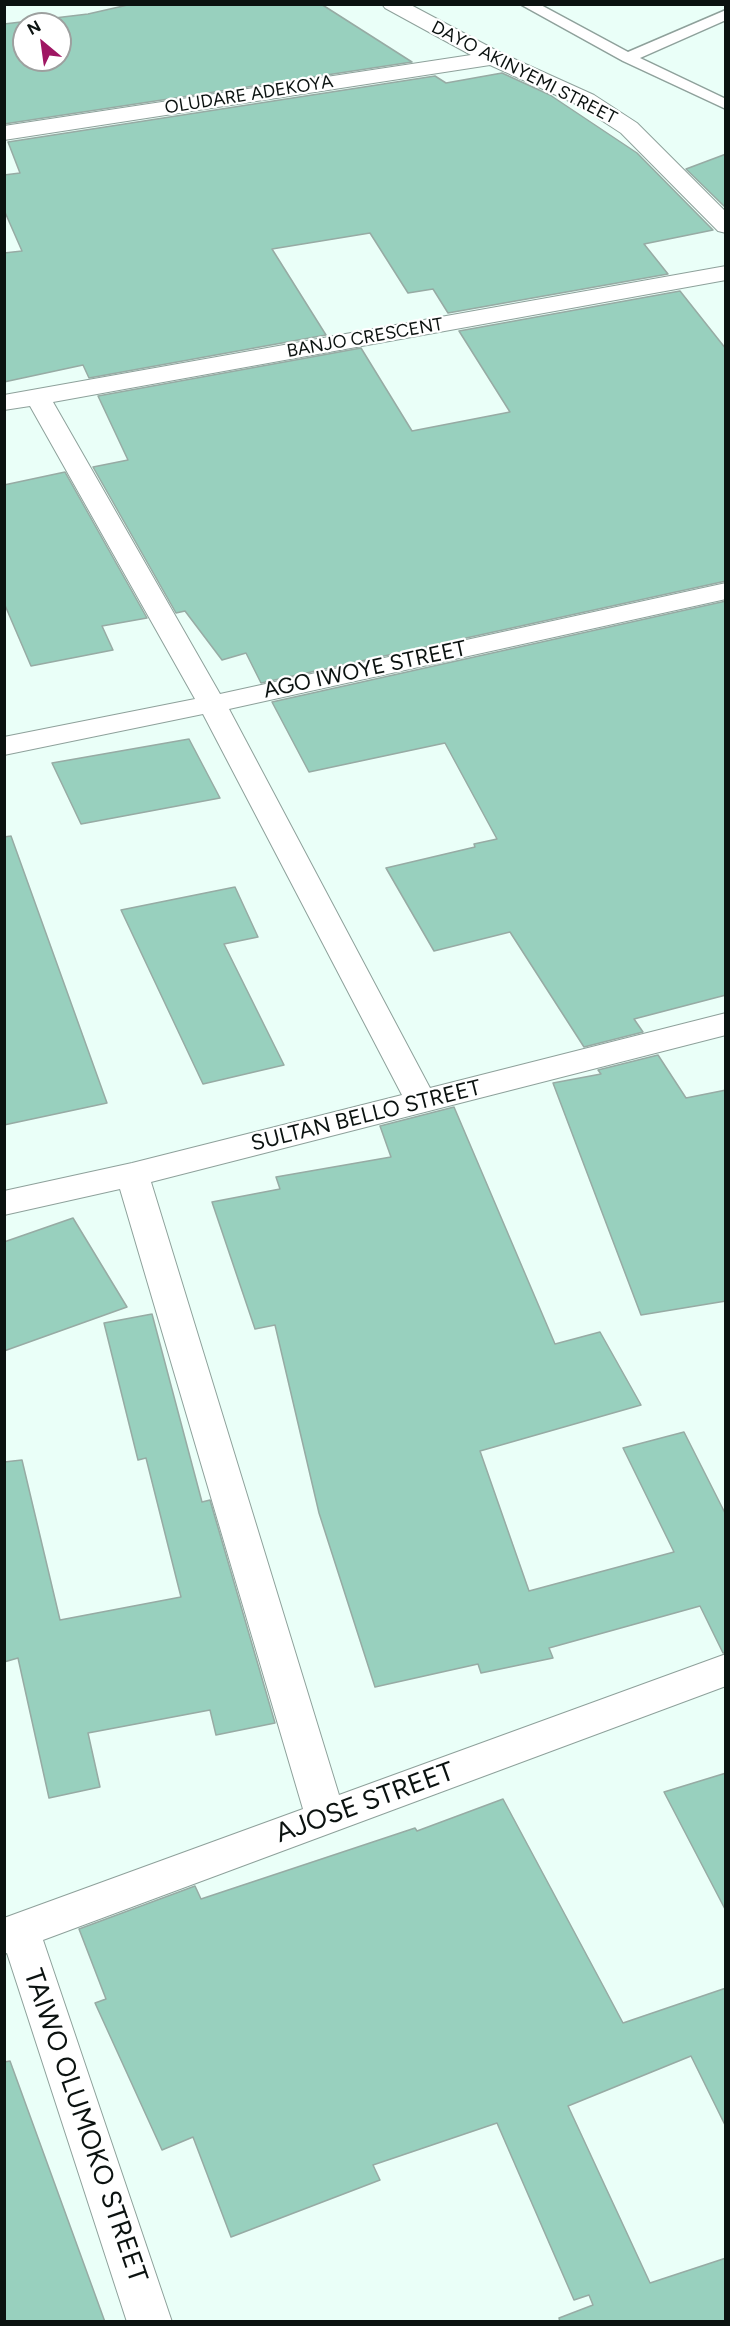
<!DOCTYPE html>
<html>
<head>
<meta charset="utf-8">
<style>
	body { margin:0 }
	#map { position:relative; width:730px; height:2326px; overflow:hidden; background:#eafff8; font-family:Figtree,sans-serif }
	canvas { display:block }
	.frame { position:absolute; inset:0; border:6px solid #0b1210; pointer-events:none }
	.north { position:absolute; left:12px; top:12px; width:60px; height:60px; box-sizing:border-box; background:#fff; border:2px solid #9da09f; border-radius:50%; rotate:331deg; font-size:16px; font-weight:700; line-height:24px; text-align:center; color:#0b1210 }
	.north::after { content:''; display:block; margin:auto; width:21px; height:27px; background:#9f1663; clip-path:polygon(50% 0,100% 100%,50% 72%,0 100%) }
</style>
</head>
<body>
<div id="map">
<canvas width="730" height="2326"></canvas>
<div class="frame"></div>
<div class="north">N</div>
</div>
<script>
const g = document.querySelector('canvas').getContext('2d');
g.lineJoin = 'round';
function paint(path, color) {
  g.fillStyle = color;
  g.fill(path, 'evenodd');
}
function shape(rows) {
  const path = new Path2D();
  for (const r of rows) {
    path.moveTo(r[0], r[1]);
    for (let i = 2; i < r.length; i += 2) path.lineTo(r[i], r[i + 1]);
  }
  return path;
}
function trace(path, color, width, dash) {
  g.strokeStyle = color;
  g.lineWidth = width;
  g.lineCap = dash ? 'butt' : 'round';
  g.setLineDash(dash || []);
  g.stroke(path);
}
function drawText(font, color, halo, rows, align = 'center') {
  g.font = font + ' Figtree,sans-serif';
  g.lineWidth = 4.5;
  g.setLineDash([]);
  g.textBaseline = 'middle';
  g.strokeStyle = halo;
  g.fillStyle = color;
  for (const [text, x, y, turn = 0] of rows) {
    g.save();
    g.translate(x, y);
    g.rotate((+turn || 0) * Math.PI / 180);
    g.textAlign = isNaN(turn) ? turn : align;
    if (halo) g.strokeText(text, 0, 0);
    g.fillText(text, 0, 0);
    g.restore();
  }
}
const building = shape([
	[132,4,321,4,412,62,4,124,4,24,88,14,132,4],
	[24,24,60,24,60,60,24,60,24,24],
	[502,73,550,95,637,153,713,230,644,244,668,274,448,313,433,289,408,293,370,233,272,249,326,335,89,378,83,365,4,382,4,253,22,251,4,210,4,175,20,173,8,142,435,76,446,83,502,73],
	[726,154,726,208,686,169,726,154],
	[680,291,726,349,726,581,261,683,246,653,222,660,185,611,176,613,93,467,128,460,98,396,361,348,412,431,510,412,459,331,680,291],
	[65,472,147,618,102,626,113,650,31,666,4,603,4,485,65,472],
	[726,601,726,995,634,1019,643,1032,584,1047,510,932,434,951,386,868,475,847,474,844,497,839,445,743,309,772,272,702,726,601],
	[189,739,220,798,81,824,52,763,189,739],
	[11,836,107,1103,4,1125,4,837,11,836],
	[235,887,258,937,224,944,284,1065,203,1084,121,910,235,887],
	[658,1055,686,1098,726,1090,726,1301,641,1315,553,1083,601,1074,598,1070,658,1055],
	[454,1107,555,1344,600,1332,641,1405,480,1451,529,1591,674,1552,623,1448,684,1432,726,1515,726,1652,723,1653,700,1606,549,1648,553,1658,481,1673,478,1664,375,1687,319,1513,275,1325,255,1329,212,1202,280,1189,276,1177,391,1157,380,1126,454,1107],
	[73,1218,127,1307,4,1351,4,1242,73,1218],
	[152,1314,202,1502,210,1500,275,1723,216,1735,210,1710,88,1733,100,1787,49,1798,18,1658,4,1662,4,1462,22,1460,60,1620,181,1597,146,1458,138,1460,104,1323,152,1314],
	[726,1773,726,1911,664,1792,726,1773],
	[503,1799,623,2023,726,1988,726,2127,691,2056,568,2106,650,2283,726,2258,726,2322,560,2322,559,2318,593,2305,589,2295,574,2300,497,2123,373,2165,380,2180,231,2237,193,2137,162,2150,95,2003,106,1999,79,1929,195,1886,201,1899,415,1828,417,1831,503,1799],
	[10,2061,105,2322,4,2322,4,2062,10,2061]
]);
paint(building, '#98d0be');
trace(building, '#97aba4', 1.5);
const service = shape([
	[520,4,539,4,628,52,726,10,726,20,640,58,726,99,726,109,623,61,520,4]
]);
const minor = shape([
	[382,4,409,4,501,53,594,95,637,123,726,212,726,233,718,231,621,133,578,105,490,65,4,140,4,126,471,55,385,8,382,4],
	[726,266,726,280,53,402,220,694,726,583,726,599,229,709,430,1088,726,1013,726,1035,151,1182,339,1795,726,1654,726,1686,43,1940,172,2322,127,2322,7,1953,4,1954,4,1918,303,1809,120,1189,4,1215,4,1191,132,1163,402,1095,203,714,4,755,4,737,195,699,30,406,4,410,4,395,726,266]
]);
trace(service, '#8ea19b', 3);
trace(minor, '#8ea19b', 2);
paint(service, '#fff');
paint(minor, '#fff');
drawText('18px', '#0b1210', '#fff', [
	["DAYO AKINYEMI STREET",524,73,27],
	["OLUDARE ADEKOYA",249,95,-9],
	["BANJO CRESCENT",365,338,-10]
]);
drawText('22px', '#0b1210', '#fff', [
	["AGO IWOYE STREET",365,670,-12],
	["SULTAN BELLO STREET",366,1116,-14]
]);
drawText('27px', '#0b1210', '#fff', [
	["AJOSE STREET",365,1803,-20],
	["TAIWO OLUMOKO STREET",85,2126,71]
]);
</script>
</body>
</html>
